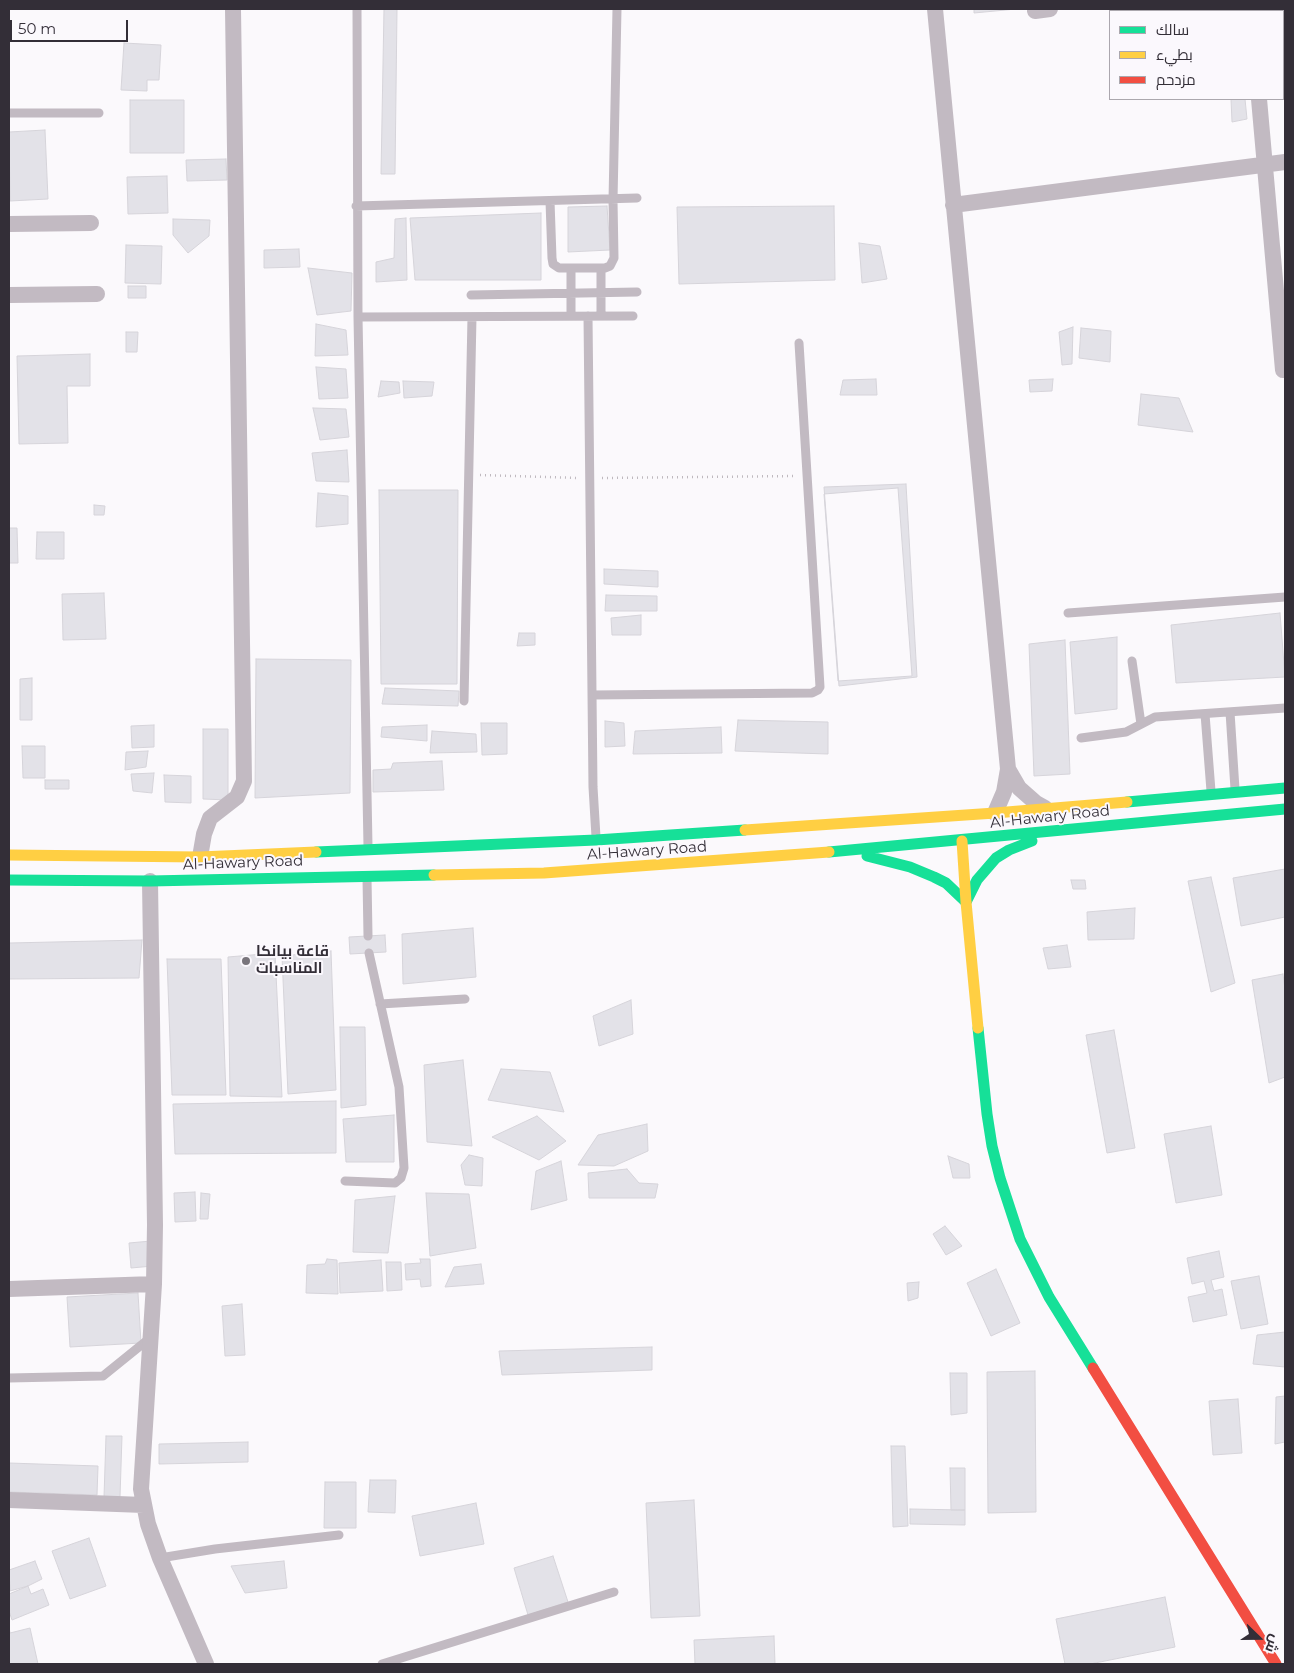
<!DOCTYPE html>
<html>
<head>
<meta charset="utf-8">
<style>
	body { margin:0 }
	#map { position:relative; width:1294px; height:1673px; overflow:hidden; background:#fbf9fc; font-family:Montserrat,Cairo,sans-serif }
	canvas { display:block }
	.frame { position:absolute; inset:0; border:10px solid #332e37; pointer-events:none }
	.legend { position:absolute; left:1109px; top:10px; width:175px; height:90px; box-sizing:border-box; background:#fbf8fd; border:1px solid #aba7ae; margin:0; padding:6px 9px; list-style:none; font-size:15px; color:#332e37 }
	.legend li { display:flex; align-items:center; gap:10px; height:25px }
	.legend b { width:25px; border:1px solid #aba7ae }
	.north { position:absolute; left:1234px; top:1613px; width:50px; height:50px; -webkit-text-stroke:4px #fbf8fd; paint-order:stroke; rotate:112deg; font-size:14px; font-weight:700; line-height:20px; text-align:center; color:#332e37 }
	.north::after { content:''; display:block; margin:auto; width:18px; height:22px; background:#332e37; clip-path:polygon(50% 0,100% 100%,50% 72%,0 100%) }
	.scale { position:absolute; left:10px; top:20px; width:118px; height:22px; box-sizing:border-box; border:2px solid #332e37; border-top:0; padding-left:6px; font-size:15px; line-height:18px; white-space:nowrap; color:#332e37; -webkit-text-stroke:4px #fbf8fd; paint-order:stroke }
</style>
</head>
<body>
<div id="map">
<canvas width="1294" height="1673"></canvas>
<div class="frame"></div>
<ul class="legend">
<li><b style="height:6px;background:#16e098"></b>سالك</li>
<li><b style="height:6px;background:#ffcf43"></b>بطيء</li>
<li><b style="height:6px;background:#f24e42"></b>مزدحم</li>
</ul>
<div class="north">ش</div>
<div class="scale">50 m</div>
</div>
<script>
const g = document.querySelector('canvas').getContext('2d');
g.lineJoin = 'round';
function paint(path, color) {
  g.fillStyle = color;
  g.fill(path, 'evenodd');
}
function shape(rows) {
  const path = new Path2D();
  for (const r of rows) {
    path.moveTo(r[0], r[1]);
    for (let i = 2; i < r.length; i += 2) path.lineTo(r[i], r[i + 1]);
  }
  return path;
}
function trace(path, color, width, dash) {
  g.strokeStyle = color;
  g.lineWidth = width;
  g.lineCap = dash ? 'butt' : 'round';
  g.setLineDash(dash || []);
  g.stroke(path);
}
function drawText(font, color, halo, rows, align = 'center') {
  g.font = font + ' Montserrat,Cairo,sans-serif';
  g.lineWidth = 4;
  g.setLineDash([]);
  g.textBaseline = 'middle';
  g.strokeStyle = halo;
  g.fillStyle = color;
  for (const [text, x, y, turn = 0] of rows) {
    g.save();
    g.translate(x, y);
    g.rotate((+turn || 0) * Math.PI / 180);
    g.textAlign = isNaN(turn) ? turn : align;
    if (halo) g.strokeText(text, 0, 0);
    g.fillText(text, 0, 0);
    g.restore();
  }
}
const building = shape([
	[384,9,397,9,395,174,381,174,384,9],
	[974,9,1016,9,974,13,974,9],
	[1284,25,1285,64,1283,64,1283,52,1284,51,1283,26,1284,25],
	[124,43,161,45,159,80,147,80,147,91,121,90,124,43],
	[1231,99,1245,99,1247,119,1232,122,1231,99],
	[130,100,184,100,184,153,130,153,130,100],
	[45,130,48,199,10,201,9,132,45,130],
	[226,159,227,180,187,181,186,160,226,159],
	[167,176,168,213,128,214,127,177,167,176],
	[607,206,610,250,568,252,568,207,607,206],
	[834,206,835,280,679,284,677,207,834,206],
	[541,213,541,280,415,280,410,218,541,213],
	[406,218,407,280,376,282,376,262,394,258,395,219,406,218],
	[173,219,210,220,209,236,188,253,173,235,173,219],
	[859,243,880,246,887,279,862,283,859,243],
	[126,245,162,246,161,284,125,283,126,245],
	[299,249,300,267,264,268,264,250,299,249],
	[308,268,352,273,351,311,317,315,308,268],
	[128,286,146,286,146,298,128,298,128,286],
	[316,324,346,330,348,355,315,356,316,324],
	[1073,327,1072,364,1062,365,1059,332,1073,327],
	[1081,328,1111,331,1110,362,1079,358,1081,328],
	[126,332,138,332,137,352,126,352,126,332],
	[90,354,90,386,67,386,68,443,19,444,17,356,90,354],
	[316,367,346,369,348,398,319,399,316,367],
	[876,379,877,395,840,395,843,380,876,379],
	[1053,379,1052,391,1030,392,1029,380,1053,379],
	[381,381,399,382,400,393,378,397,381,381],
	[403,381,434,382,432,396,404,398,403,381],
	[1141,394,1179,398,1193,432,1138,425,1141,394],
	[313,408,346,409,349,437,320,440,313,408],
	[347,450,349,482,316,481,312,453,347,450],
	[906,484,917,677,839,686,824,487,906,484],
	[898,488,912,676,838,681,824,494,898,488],
	[379,490,458,490,457,684,381,684,379,490],
	[318,493,348,496,348,524,316,527,318,493],
	[94,505,105,506,104,515,94,515,94,505],
	[9,528,17,528,18,563,9,563,9,528],
	[37,532,64,532,64,559,36,559,37,532],
	[604,569,658,571,658,587,604,584,604,569],
	[104,593,106,639,63,640,62,594,104,593],
	[606,595,657,596,657,611,605,611,606,595],
	[1280,613,1285,677,1176,683,1171,625,1280,613],
	[641,615,641,635,612,635,611,618,641,615],
	[519,633,535,633,535,645,517,646,519,633],
	[1117,637,1117,709,1075,714,1070,642,1117,637],
	[1065,640,1070,774,1034,776,1029,644,1065,640],
	[256,659,351,660,350,793,255,798,256,659],
	[32,678,32,720,20,720,20,679,32,678],
	[385,688,459,691,458,706,382,704,385,688],
	[738,720,828,722,828,754,735,751,738,720],
	[605,721,624,723,625,746,605,747,605,721],
	[481,723,507,723,507,754,482,755,481,723],
	[154,725,154,747,132,748,131,726,154,725],
	[427,725,427,741,381,737,382,727,427,725],
	[721,727,722,753,633,754,635,731,721,727],
	[203,729,228,729,228,800,203,799,203,729],
	[432,731,476,734,477,752,430,753,432,731],
	[22,746,45,746,45,778,23,778,22,746],
	[148,751,146,767,125,770,126,752,148,751],
	[442,761,444,790,373,792,373,770,391,769,393,763,442,761],
	[154,773,152,793,133,791,131,774,154,773],
	[164,775,191,776,191,803,165,802,164,775],
	[45,780,69,780,69,789,45,789,45,780],
	[1285,869,1285,917,1241,926,1233,878,1285,869],
	[1211,877,1235,983,1211,992,1188,881,1211,877],
	[1071,880,1085,880,1086,889,1073,889,1071,880],
	[1135,908,1134,939,1088,940,1087,912,1135,908],
	[473,928,476,977,403,984,402,934,473,928],
	[385,935,386,952,350,954,349,937,385,935],
	[142,940,139,978,9,979,9,943,142,940],
	[1067,945,1071,967,1048,969,1043,948,1067,945],
	[331,951,336,1090,288,1094,282,956,331,951],
	[275,953,282,1097,230,1096,228,957,275,953],
	[167,959,221,959,226,1095,172,1095,167,959],
	[1283,974,1285,989,1285,1077,1269,1083,1252,980,1283,974],
	[631,1000,633,1034,599,1046,593,1016,631,1000],
	[340,1027,365,1027,366,1105,341,1108,340,1027],
	[1114,1030,1135,1148,1107,1153,1086,1035,1114,1030],
	[463,1060,472,1146,427,1142,424,1065,463,1060],
	[501,1069,550,1072,564,1112,488,1100,501,1069],
	[336,1101,336,1153,175,1154,173,1104,336,1101],
	[394,1115,394,1162,346,1162,343,1119,394,1115],
	[537,1116,566,1141,539,1160,492,1137,537,1116],
	[647,1124,648,1151,614,1166,578,1165,598,1135,647,1124],
	[1211,1126,1222,1195,1176,1203,1164,1134,1211,1126],
	[469,1155,483,1158,482,1186,465,1185,461,1165,469,1155],
	[948,1156,969,1164,970,1178,953,1178,948,1156],
	[561,1161,567,1200,531,1210,536,1171,561,1161],
	[627,1169,639,1183,658,1184,655,1198,589,1198,588,1173,627,1169],
	[195,1192,196,1221,175,1222,174,1193,195,1192],
	[201,1193,210,1194,208,1219,200,1219,201,1193],
	[426,1193,469,1194,476,1248,430,1256,426,1193],
	[395,1196,388,1253,353,1252,355,1200,395,1196],
	[945,1226,962,1246,946,1255,933,1234,945,1226],
	[151,1241,153,1266,131,1268,129,1243,151,1241],
	[1219,1251,1224,1277,1211,1280,1214,1291,1222,1289,1227,1315,1193,1322,1188,1297,1207,1293,1204,1281,1192,1284,1187,1258,1219,1251],
	[327,1259,337,1260,338,1294,306,1293,307,1265,325,1264,327,1259],
	[420,1259,430,1259,431,1286,421,1287,420,1279,406,1280,405,1264,421,1263,420,1259],
	[381,1260,383,1291,340,1293,339,1263,381,1260],
	[386,1262,401,1262,402,1290,387,1291,386,1262],
	[481,1264,484,1284,445,1287,454,1267,481,1264],
	[996,1269,1020,1323,991,1336,967,1283,996,1269],
	[1259,1276,1268,1324,1241,1329,1231,1281,1259,1276],
	[919,1282,918,1298,908,1301,907,1283,919,1282],
	[138,1293,141,1343,70,1347,67,1297,138,1293],
	[242,1304,245,1355,225,1356,222,1306,242,1304],
	[1285,1332,1285,1367,1253,1364,1257,1335,1285,1332],
	[652,1347,652,1370,502,1375,499,1351,652,1347],
	[1035,1371,1036,1512,988,1513,987,1372,1035,1371],
	[950,1373,967,1373,967,1413,951,1415,950,1373],
	[1285,1396,1285,1442,1275,1444,1276,1397,1285,1396],
	[1238,1399,1242,1453,1213,1455,1209,1401,1238,1399],
	[106,1436,122,1436,120,1497,104,1497,106,1436],
	[248,1442,248,1462,159,1464,159,1444,248,1442],
	[891,1446,905,1446,908,1526,893,1527,891,1446],
	[9,1463,98,1466,97,1495,9,1492,9,1463],
	[950,1468,965,1468,965,1510,951,1510,950,1468],
	[370,1480,396,1480,395,1513,368,1512,370,1480],
	[325,1482,356,1482,356,1528,324,1528,325,1482],
	[694,1500,700,1616,651,1618,646,1503,694,1500],
	[476,1503,484,1544,420,1556,412,1516,476,1503],
	[910,1509,965,1510,965,1525,910,1524,910,1509],
	[89,1538,106,1586,70,1599,52,1551,89,1538],
	[553,1556,568,1602,528,1615,514,1568,553,1556],
	[35,1561,42,1579,28,1586,10,1591,9,1570,35,1561],
	[284,1561,287,1588,245,1593,231,1566,284,1561],
	[28,1586,31,1594,43,1589,49,1605,12,1620,9,1611,9,1594,28,1586],
	[1165,1597,1175,1647,1090,1664,1065,1664,1056,1619,1165,1597],
	[9,1627,10,1633,30,1628,38,1664,9,1664,9,1627],
	[774,1636,775,1664,695,1664,694,1640,774,1636]
]);
paint(building, '#e3e2e8');
trace(building, '#d6d4da', 1);
trace(shape([
	[480,475,579,478],
	[602,478,797,476]
]), '#bfb9bf', 2.5, [1, 4]);
trace(shape([
	[357,9,358,317,368,846],
	[9,113,99,113],
	[550,201,552,258,553,264,559,268,605,268,610,266,614,258,613,200,617,9],
	[356,206,637,198],
	[571,268,571,316],
	[471,295,637,292],
	[588,316,593,787,596,837],
	[601,316,601,268],
	[358,317,633,316],
	[1068,613,1285,597],
	[1132,661,1141,724],
	[592,695,812,693,818,690,820,687,799,343],
	[464,701,472,317],
	[1230,712,1235,789],
	[1205,714,1211,791],
	[1081,738,1126,732,1155,717,1285,708],
	[367,878,368,936],
	[380,1004,465,999],
	[345,1181,395,1183,401,1178,404,1168,399,1087,369,953],
	[9,1378,103,1376,150,1338],
	[160,1558,215,1549,339,1535],
	[382,1664,614,1592]
]), '#c2bac2', 9);
trace(shape([
	[935,9,1008,769,1004,792,995,813],
	[1251,9,1251,11],
	[1035,11,1050,9],
	[1259,99,1283,370],
	[953,205,1285,162],
	[9,224,91,223],
	[9,295,97,294],
	[1008,769,1019,788,1036,803,1045,808],
	[200,857,204,834,210,818,237,797,244,781,233,9],
	[150,881,155,1225,154,1284,141,1489,148,1524,160,1558,206,1664],
	[9,1289,154,1284],
	[9,1500,144,1505]
]), '#c2bac2', 16);
trace(shape([
	[1127,802,1285,788],
	[316,852,596,840,745,830],
	[829,852,1285,809],
	[867,856,910,867,934,877,946,883,966,902,977,880,996,858,1009,850,1032,841],
	[9,880,150,881,434,875],
	[978,1028,987,1114,992,1146,1000,1178,1020,1239,1049,1297,1093,1368]
]), '#16e098', 11);
trace(shape([
	[745,830,995,813,1127,802],
	[962,841,966,902,978,1028],
	[9,855,200,857,316,852],
	[434,875,544,873,829,852]
]), '#ffcf43', 11);
trace(shape([
	[1093,1368,1276,1664]
]), '#f24e42', 11);
for (const [x, y, r, color] of [
	[246,961,5,"#79757c"]
]) {
  const dot = new Path2D();
  dot.arc(x, y, r, 0, 2 * Math.PI);
  g.fillStyle = color;
  g.fill(dot);
  trace(dot, '#fbf8fd', 2);
}
drawText('15px', '#332e37', '#fbf8fd', [
	["Al-Hawary Road",1050,817,-6],
	["Al-Hawary Road",647,851,-4],
	["Al-Hawary Road",243,863,-2]
]);
drawText('bold 15px', '#332e37', '#fbf8fd', [
	["قاعة بيانكا",256,952],
	["المناسبات",256,969]
], 'left');
</script>
</body>
</html>
